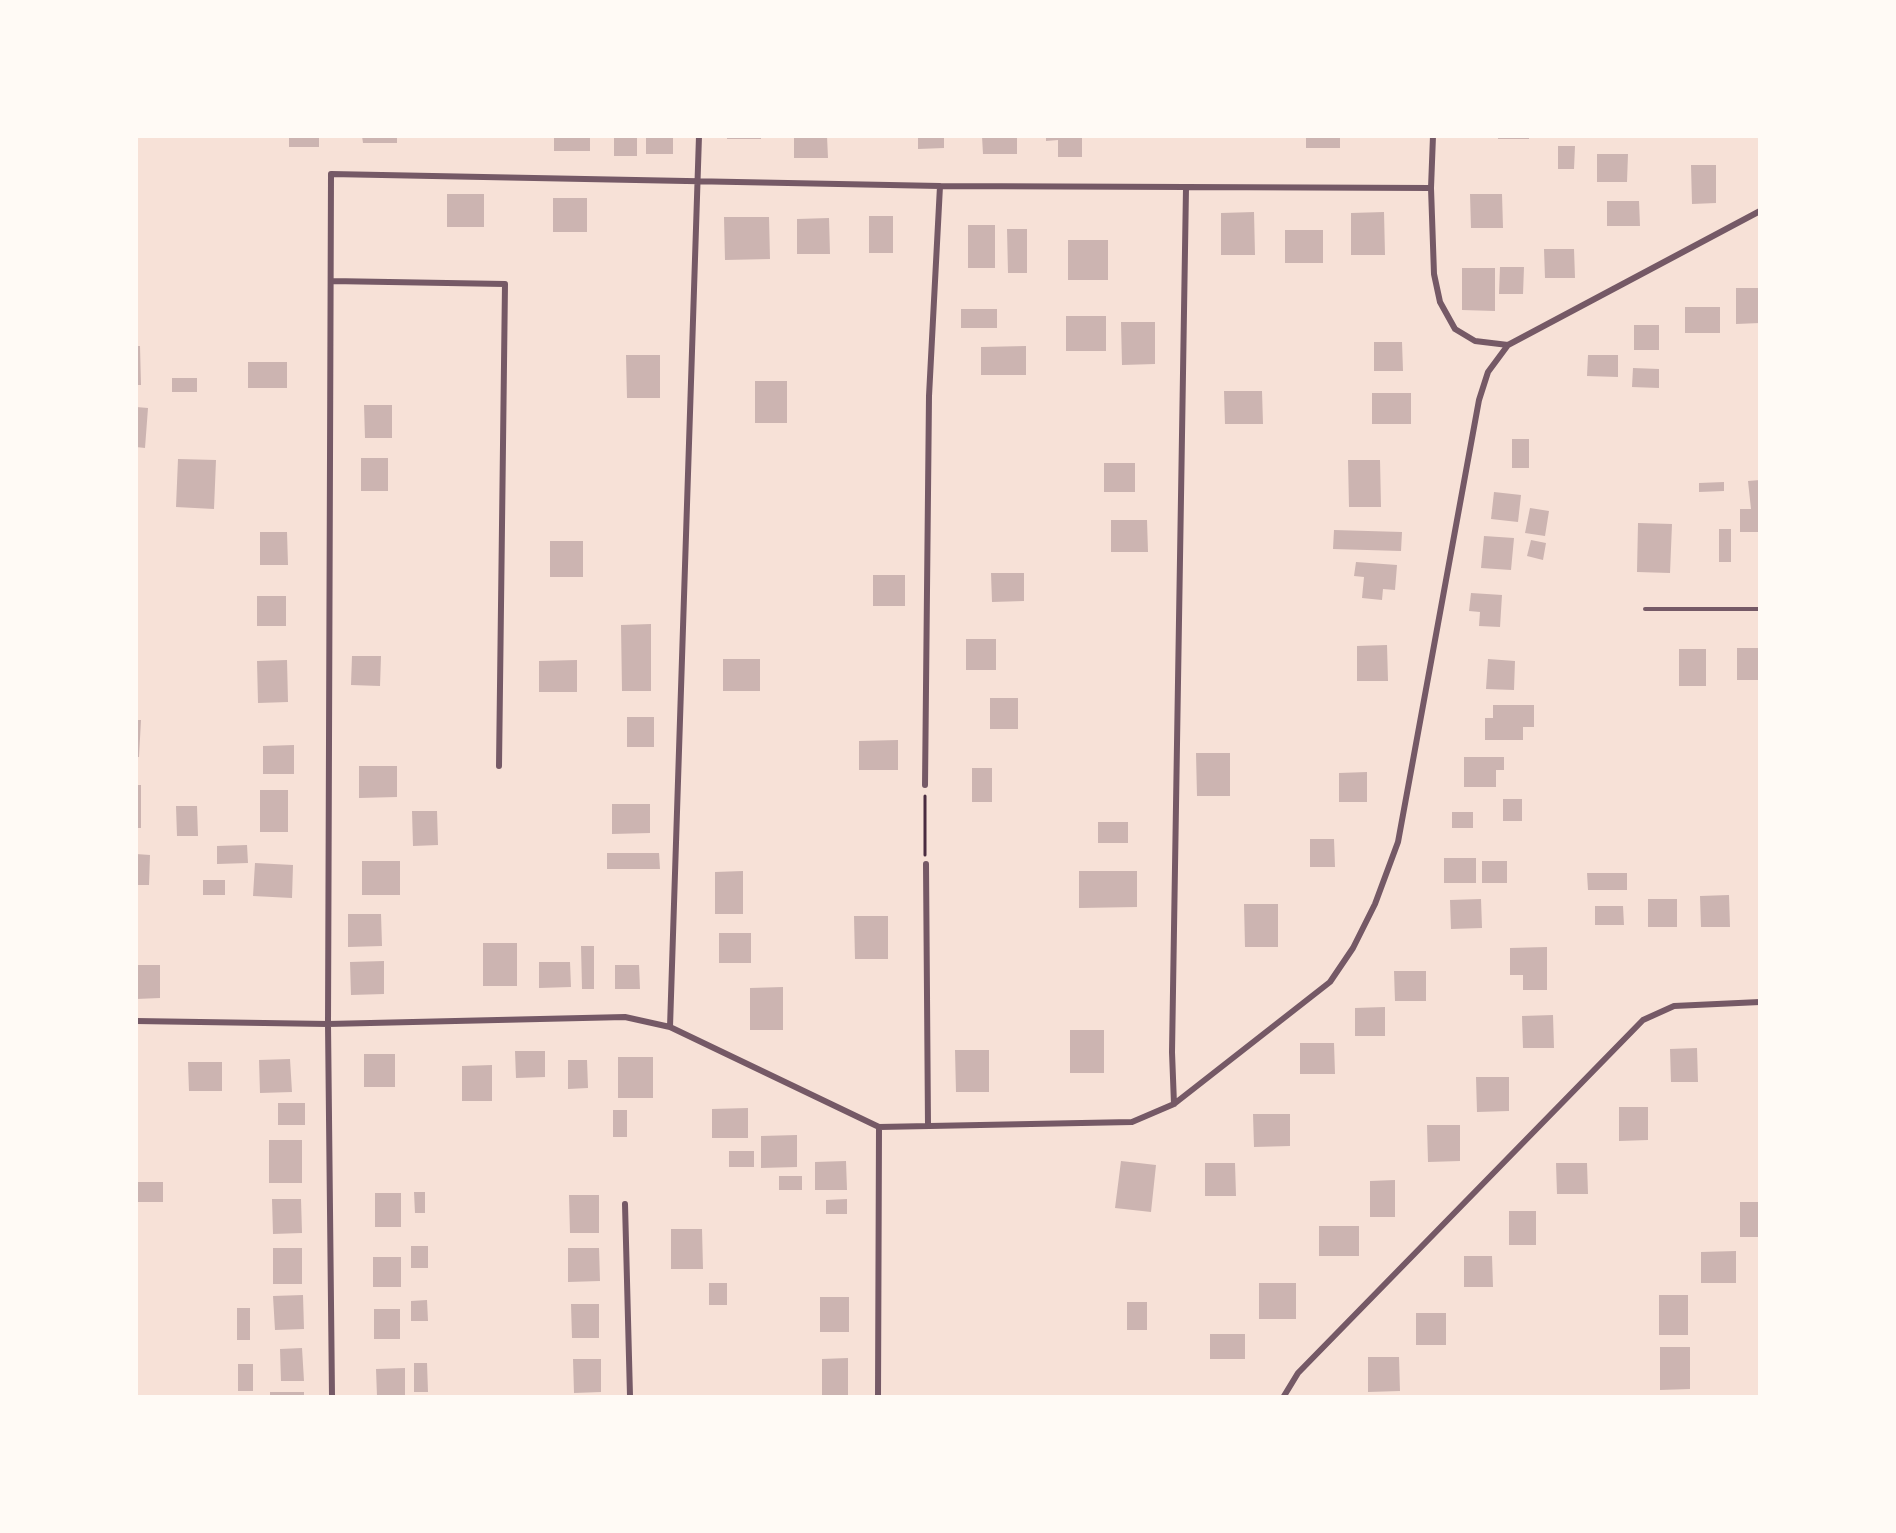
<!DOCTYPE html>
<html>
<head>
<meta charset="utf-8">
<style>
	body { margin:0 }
	#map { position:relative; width:1896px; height:1533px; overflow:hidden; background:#f7e1d7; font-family:Arial,sans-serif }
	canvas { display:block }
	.frame { position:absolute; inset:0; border:138px solid #fffaf5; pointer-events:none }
</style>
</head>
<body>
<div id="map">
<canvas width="1896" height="1533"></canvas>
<div class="frame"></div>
</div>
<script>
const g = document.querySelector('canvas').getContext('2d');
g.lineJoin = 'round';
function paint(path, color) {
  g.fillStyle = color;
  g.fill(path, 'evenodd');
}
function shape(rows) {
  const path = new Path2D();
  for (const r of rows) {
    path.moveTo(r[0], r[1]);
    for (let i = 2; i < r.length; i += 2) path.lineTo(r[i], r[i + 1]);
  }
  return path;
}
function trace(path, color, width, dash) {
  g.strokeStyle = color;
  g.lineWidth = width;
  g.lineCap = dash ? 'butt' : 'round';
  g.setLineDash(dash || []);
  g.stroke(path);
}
paint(shape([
	[289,136,319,136,319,147,289,147],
	[362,136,397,136,397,143,363,143],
	[554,136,590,136,590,151,554,151],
	[614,136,637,136,637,156,614,156],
	[646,136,673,136,673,154,646,154],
	[727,136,761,136,761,139,727,139],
	[794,136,827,136,828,158,794,158],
	[918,136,944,136,944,148,918,149],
	[982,136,1017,136,1017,154,983,154],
	[1046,136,1082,136,1082,157,1058,157,1058,140,1046,141],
	[1306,136,1340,136,1340,148,1306,148],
	[1498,136,1529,136,1529,139,1498,139],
	[1558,146,1575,146,1574,169,1558,169],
	[1597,154,1628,154,1627,182,1597,182],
	[1691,165,1716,165,1716,203,1692,204],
	[447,194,484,194,484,227,447,227],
	[1470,194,1502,194,1503,228,1471,228],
	[553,198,587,198,587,232,553,232],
	[1607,201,1639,201,1640,226,1607,226],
	[1254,212,1255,255,1221,255,1221,213],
	[1384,212,1385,255,1351,255,1351,213],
	[869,216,893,216,893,253,869,253],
	[724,217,769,217,770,259,725,260],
	[829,218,830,254,797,254,797,219],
	[968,225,995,225,995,268,968,268],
	[1007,229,1027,229,1027,273,1008,273],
	[1285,230,1323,230,1323,263,1285,263],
	[1068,240,1108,240,1108,280,1068,280],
	[1544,249,1574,249,1575,278,1545,278],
	[1500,267,1524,267,1523,294,1499,294],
	[1462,268,1495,268,1495,311,1462,310],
	[1736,288,1760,288,1760,323,1736,324],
	[1685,307,1720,307,1720,333,1685,333],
	[961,309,997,309,997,328,961,328],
	[1066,316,1106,316,1106,351,1066,351],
	[1121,322,1155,322,1155,364,1122,365],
	[1634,325,1659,325,1659,350,1634,350],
	[1374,342,1402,342,1403,371,1374,371],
	[136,346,140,346,141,385,136,385],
	[1026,346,1026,375,981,375,981,347],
	[626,355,660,355,660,398,627,398],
	[1588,355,1618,355,1618,377,1587,376],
	[248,362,287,362,287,388,248,388],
	[1633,368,1659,369,1659,388,1632,387],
	[172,378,197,378,197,392,172,392],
	[755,381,787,381,787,423,755,423],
	[1224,391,1262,391,1263,424,1225,424],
	[1372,393,1411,393,1411,424,1372,424],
	[364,405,392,405,392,438,365,438],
	[136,407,148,408,145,448,136,447],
	[1512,439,1529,439,1529,468,1512,468],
	[361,458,388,458,388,491,361,491],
	[178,459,216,460,214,509,176,507],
	[1348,460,1380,460,1381,507,1349,507],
	[1104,463,1135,463,1135,492,1104,492],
	[1760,480,1760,532,1740,532,1740,509,1751,509,1748,481],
	[1724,482,1724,491,1699,492,1699,483],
	[1494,492,1521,495,1518,522,1491,519],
	[1530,508,1549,511,1545,536,1525,533],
	[1111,520,1147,520,1148,552,1111,552],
	[1638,523,1672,524,1670,573,1637,572],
	[1719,529,1731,529,1731,562,1719,562],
	[1334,530,1402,532,1401,551,1333,549],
	[260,532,287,532,288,565,260,565],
	[1484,536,1514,538,1511,570,1481,568],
	[1531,540,1546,543,1543,560,1527,556],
	[550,541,583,541,583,577,550,577],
	[1356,562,1397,565,1395,590,1383,589,1382,600,1362,598,1364,577,1354,576],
	[991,573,1024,573,1024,601,992,602],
	[873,575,905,575,905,606,873,606],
	[1471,593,1502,595,1500,627,1479,626,1480,612,1469,611],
	[257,596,286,596,286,626,257,626],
	[651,624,651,691,622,691,621,625],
	[966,639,996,639,996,670,966,670],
	[1387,645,1388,681,1357,681,1357,646],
	[1737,648,1760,648,1760,680,1737,680],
	[1679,649,1706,649,1706,686,1679,686],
	[352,656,381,656,380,686,351,685],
	[723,659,760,659,760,691,723,691],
	[1488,659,1515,661,1514,690,1486,689],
	[287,660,288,702,258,703,257,661],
	[577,660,577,692,539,692,539,661],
	[990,698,1018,698,1018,729,990,729],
	[1493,705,1534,705,1534,727,1523,727,1523,740,1485,740,1485,718,1493,718],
	[627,717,654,717,654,747,627,747],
	[136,720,141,720,139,757,136,757],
	[898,740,898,770,859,770,859,741],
	[294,745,294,774,263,774,263,746],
	[1196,753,1230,753,1230,796,1197,796],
	[1464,757,1504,757,1504,770,1496,770,1496,787,1464,787],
	[359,766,397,766,397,797,359,798],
	[972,768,992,768,992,802,972,802],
	[1367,772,1367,802,1339,802,1339,773],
	[136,785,141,785,141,828,136,828],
	[260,790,288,790,288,832,260,832],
	[1503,799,1522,799,1522,821,1503,821],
	[612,804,650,804,650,833,612,834],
	[176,806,197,806,198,836,177,836],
	[412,811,437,811,438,845,413,846],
	[1452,812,1473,812,1473,828,1452,828],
	[1098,822,1128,822,1128,843,1098,843],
	[1310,839,1334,839,1335,867,1310,867],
	[247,845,248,863,217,864,217,846],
	[607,853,659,853,660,869,607,869],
	[136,854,150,855,149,885,136,885],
	[1444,858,1476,858,1476,883,1444,883],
	[362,861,400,861,400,895,362,895],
	[1482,861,1507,861,1507,883,1482,883],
	[255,863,293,865,292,898,253,896],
	[743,871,743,914,715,914,715,872],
	[1079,871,1137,871,1137,907,1079,908],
	[1587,873,1627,873,1627,890,1588,890],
	[203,880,225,880,225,895,203,895],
	[1729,895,1730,927,1701,927,1700,896],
	[1481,899,1482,928,1451,929,1450,900],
	[1648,899,1677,899,1677,927,1648,927],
	[1244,904,1278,904,1278,947,1245,947],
	[1595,906,1623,906,1624,925,1595,925],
	[348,914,381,914,382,946,348,947],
	[854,916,888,916,888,959,855,959],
	[719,933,751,933,751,963,719,963],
	[483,943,517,943,517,986,483,986],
	[581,946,594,946,594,989,582,989],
	[1547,947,1547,990,1523,990,1523,975,1510,975,1510,948],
	[384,961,384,994,351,995,350,962],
	[539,962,570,962,571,987,539,988],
	[136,965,160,965,160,998,136,999],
	[615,965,639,965,640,989,615,989],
	[1394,971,1426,971,1426,1001,1395,1001],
	[783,987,783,1030,750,1030,750,988],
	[1385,1007,1385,1036,1355,1036,1355,1008],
	[1553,1015,1554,1048,1523,1048,1522,1016],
	[1070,1030,1104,1030,1104,1073,1070,1073],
	[1300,1043,1334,1043,1335,1074,1300,1074],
	[1697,1048,1698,1082,1671,1082,1670,1049],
	[955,1050,989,1050,989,1092,956,1092],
	[515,1051,545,1051,545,1077,516,1078],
	[364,1054,395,1054,395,1087,364,1087],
	[618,1057,653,1057,653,1098,618,1098],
	[290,1059,292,1092,260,1093,259,1060],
	[568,1060,587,1060,588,1088,568,1089],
	[188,1062,222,1062,222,1091,189,1091],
	[492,1065,492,1101,462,1101,462,1066],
	[1476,1077,1509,1077,1509,1111,1477,1112],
	[278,1103,305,1103,305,1125,278,1125],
	[1619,1107,1648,1107,1648,1140,1619,1141],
	[748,1108,748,1138,712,1138,712,1109],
	[613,1110,627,1110,627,1137,613,1137],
	[1253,1114,1290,1114,1290,1146,1254,1147],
	[1427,1125,1460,1125,1460,1161,1428,1162],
	[797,1135,797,1167,761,1168,761,1136],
	[269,1140,302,1140,302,1183,269,1183],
	[729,1151,754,1151,754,1167,729,1167],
	[846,1161,847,1190,815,1190,815,1162],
	[1121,1161,1156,1165,1151,1212,1115,1208],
	[1205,1163,1235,1163,1236,1196,1205,1196],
	[1556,1163,1587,1163,1588,1194,1557,1194],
	[779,1176,802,1176,802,1190,779,1190],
	[1395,1180,1395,1217,1370,1217,1370,1181],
	[136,1182,163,1182,163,1202,136,1202],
	[414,1192,425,1192,425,1213,415,1213],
	[375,1193,401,1193,401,1227,375,1227],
	[569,1195,599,1195,599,1233,570,1233],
	[272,1199,301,1199,302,1233,273,1234],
	[847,1199,847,1214,826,1214,826,1200],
	[1740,1202,1760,1202,1760,1237,1740,1237],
	[1509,1211,1536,1211,1536,1245,1509,1245],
	[1319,1226,1359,1226,1359,1256,1319,1256],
	[671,1229,702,1229,703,1269,671,1269],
	[411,1246,428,1246,428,1268,411,1268],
	[273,1248,302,1248,302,1284,273,1284],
	[568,1248,599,1248,600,1281,568,1282],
	[1736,1251,1736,1283,1701,1283,1701,1252],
	[1464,1256,1492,1256,1493,1287,1464,1287],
	[373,1257,401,1257,401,1287,373,1287],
	[709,1283,727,1283,727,1305,709,1305],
	[1259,1283,1296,1283,1296,1319,1259,1319],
	[303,1295,304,1329,275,1330,273,1296],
	[1659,1295,1688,1295,1688,1335,1659,1335],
	[820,1297,849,1297,849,1332,820,1332],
	[427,1300,428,1321,411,1321,411,1301],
	[1127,1302,1147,1302,1147,1330,1127,1330],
	[571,1304,599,1304,599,1338,572,1338],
	[237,1308,250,1308,250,1340,237,1340],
	[374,1309,400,1309,400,1339,374,1339],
	[1416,1313,1446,1313,1446,1345,1416,1345],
	[1210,1334,1245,1334,1245,1359,1210,1359],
	[1660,1347,1690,1347,1690,1389,1660,1390],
	[302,1348,304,1381,281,1381,280,1349],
	[1368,1357,1399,1357,1400,1391,1368,1392],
	[848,1358,848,1396,822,1396,822,1359],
	[573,1359,601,1359,601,1392,574,1393],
	[414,1363,427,1363,428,1392,414,1392],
	[238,1364,253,1364,253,1391,238,1391],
	[405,1368,405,1396,377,1396,376,1369],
	[270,1392,304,1392,304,1396,270,1396]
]), '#ccb4b1');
trace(shape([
	[925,796,925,855]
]), '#4a2c40', 3);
trace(shape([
	[1645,609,1760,609]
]), '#755966', 4);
trace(shape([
	[1433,136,1431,188,1434,274,1440,302,1455,329,1475,341,1508,345],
	[331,281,505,284,499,766],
	[925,785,929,396,940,186],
	[926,864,928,1126],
	[136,1021,328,1024,625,1017,670,1027,879,1127,1132,1122,1174,1104,1330,982,1353,948,1375,904,1398,842,1479,400,1488,372,1508,345,1760,211],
	[670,1027,699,136],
	[1174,1104,1172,1052,1186,188],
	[625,1204,630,1396],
	[332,1396,328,1024,331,174,940,186,1431,188],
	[878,1396,879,1127],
	[1284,1396,1298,1373,1643,1020,1674,1006,1760,1002]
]), '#755966', 6);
</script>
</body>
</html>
